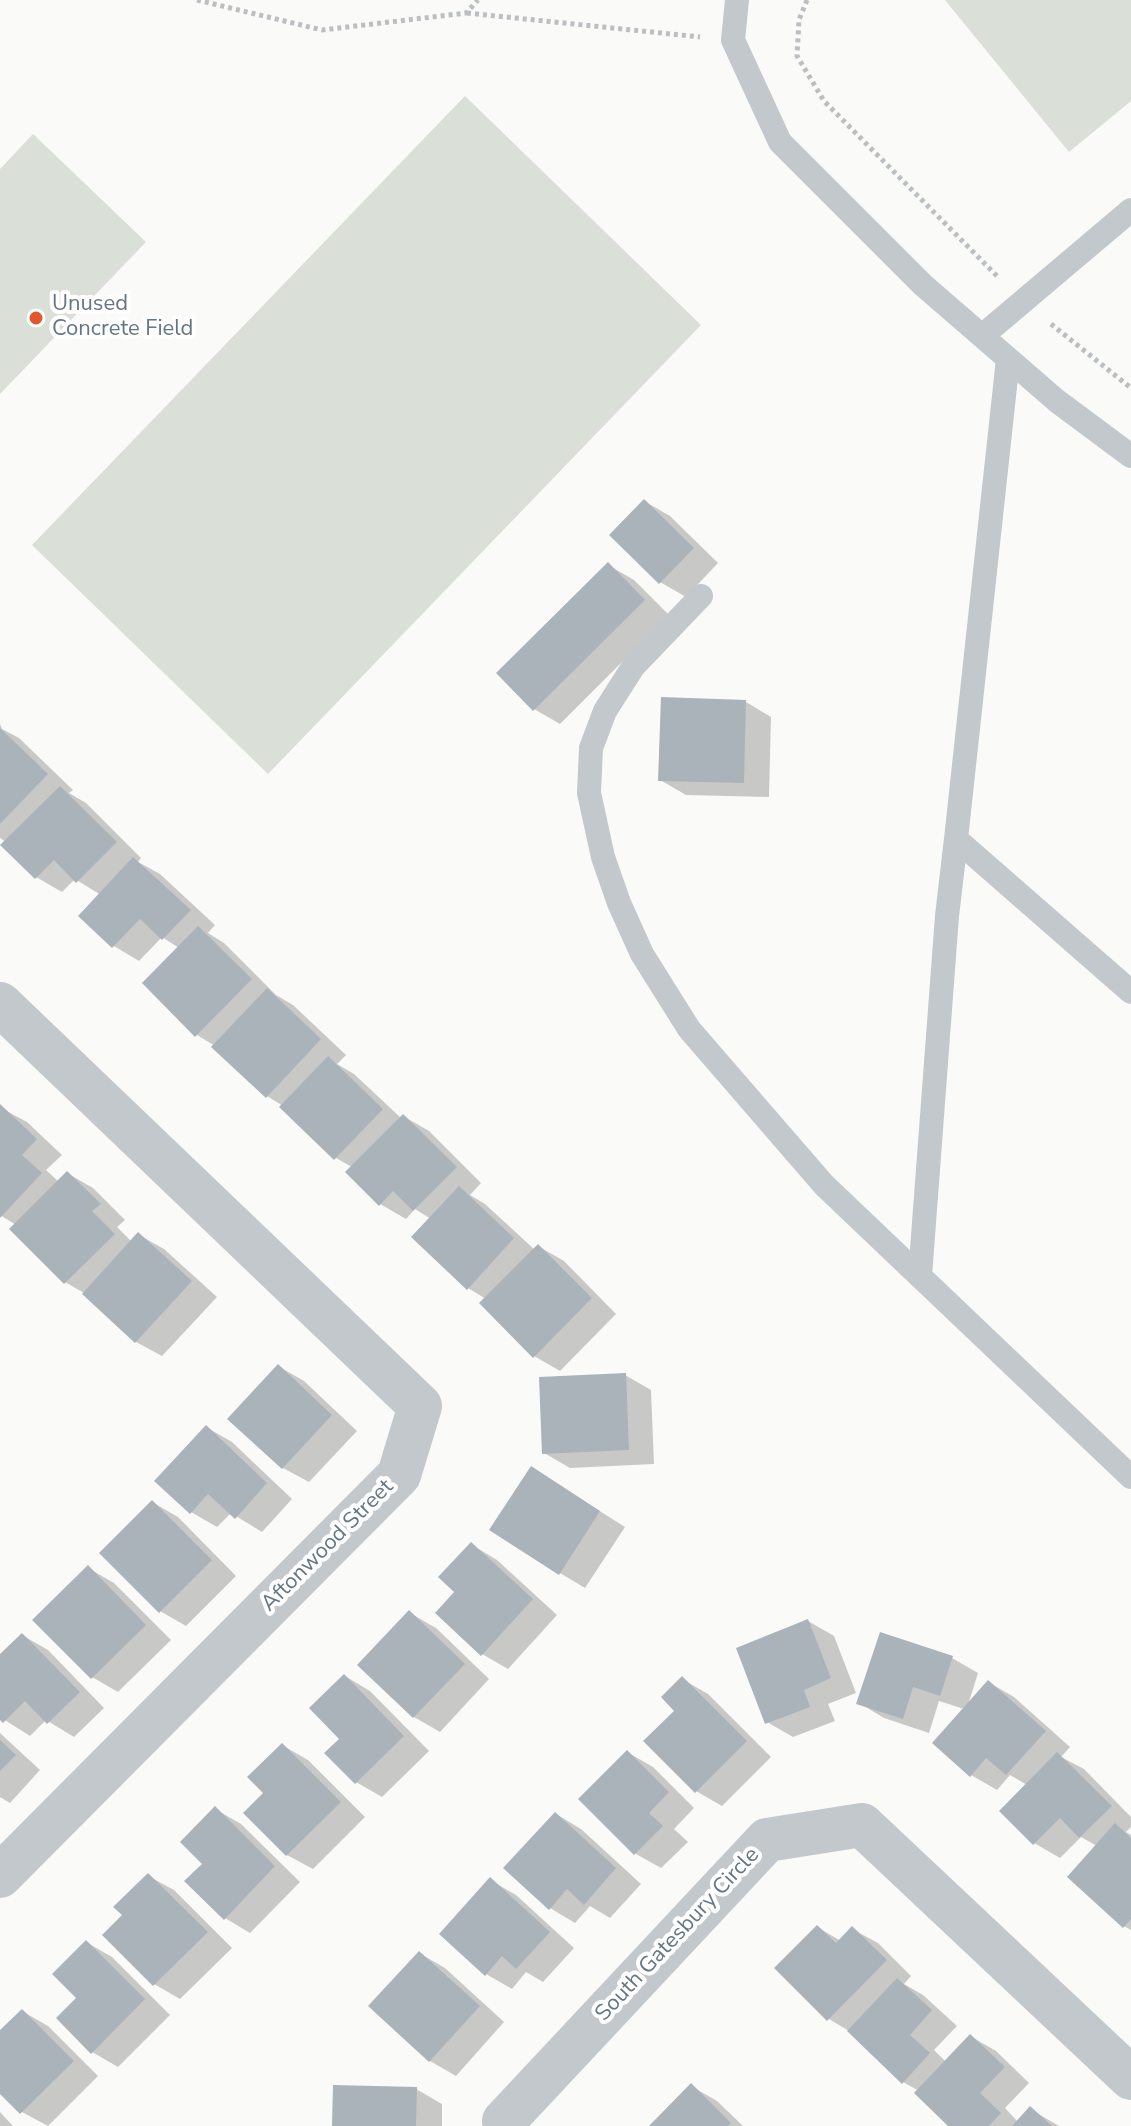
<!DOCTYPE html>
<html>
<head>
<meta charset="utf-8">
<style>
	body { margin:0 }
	canvas { display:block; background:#fafaf8 }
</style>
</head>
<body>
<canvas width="1131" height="2126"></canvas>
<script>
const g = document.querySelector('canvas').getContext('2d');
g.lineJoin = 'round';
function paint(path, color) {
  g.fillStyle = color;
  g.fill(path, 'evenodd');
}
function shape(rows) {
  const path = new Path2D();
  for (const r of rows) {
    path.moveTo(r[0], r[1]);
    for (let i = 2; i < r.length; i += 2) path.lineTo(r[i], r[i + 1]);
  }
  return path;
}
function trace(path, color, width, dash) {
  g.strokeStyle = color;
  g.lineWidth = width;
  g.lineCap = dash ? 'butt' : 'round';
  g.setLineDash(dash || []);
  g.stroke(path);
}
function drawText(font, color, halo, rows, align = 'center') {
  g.font = font + ' "Nunito Sans",sans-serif';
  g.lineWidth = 8;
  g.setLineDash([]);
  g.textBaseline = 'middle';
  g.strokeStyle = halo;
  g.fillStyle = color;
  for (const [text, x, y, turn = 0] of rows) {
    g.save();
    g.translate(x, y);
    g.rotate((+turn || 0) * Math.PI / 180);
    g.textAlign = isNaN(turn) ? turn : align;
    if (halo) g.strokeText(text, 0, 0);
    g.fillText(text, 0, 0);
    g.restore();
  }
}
paint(shape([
	[945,0,1131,0,1131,101,1069,152],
	[465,96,701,325,268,774,32,545],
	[33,134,146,242,0,394,0,169]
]), '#dadfd7');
paint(shape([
	[644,501,670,516,718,563,686,597,660,582],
	[608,565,634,580,669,615,560,724,534,709],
	[746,702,771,717,769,797,686,795,660,780],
	[0,724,2,729,19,738,73,790,69,793,86,803,141,858,138,862,160,874,215,925,208,933,224,943,276,995,293,1005,346,1055,337,1064,354,1074,401,1118,403,1116,429,1131,481,1183,470,1195,485,1204,535,1250,538,1246,564,1261,616,1314,560,1371,534,1356,486,1299,468,1288,431,1219,415,1209,406,1219,380,1204,352,1167,336,1158,283,1106,267,1096,215,1046,197,1035,179,948,162,937,139,961,114,946,101,895,75,879,62,892,36,877,6,842,0,838],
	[1,1108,27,1122,62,1155,46,1170,59,1182,67,1173,93,1188,125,1220,117,1227,132,1242,139,1235,164,1249,217,1297,162,1356,136,1342,84,1293,65,1282,16,1225,0,1215],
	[278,1366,304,1381,357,1431,309,1482,283,1468],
	[625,1375,651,1390,654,1464,570,1468,544,1453],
	[206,1427,232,1442,292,1499,262,1532,231,1513,217,1527,191,1512],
	[557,1484,625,1527,585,1588,560,1573],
	[152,1502,178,1517,236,1576,186,1626,160,1611],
	[472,1545,497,1560,557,1615,508,1669,482,1654],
	[88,1568,114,1583,171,1640,118,1692,92,1677],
	[410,1613,436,1628,489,1679,440,1732,414,1717],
	[808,1621,834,1636,856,1693,828,1704,835,1721,793,1737,767,1722],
	[22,1635,48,1650,104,1708,74,1737,46,1720,30,1736,0,1717,0,1657],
	[952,1658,978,1673,968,1705,988,1682,1014,1697,1070,1747,1061,1757,1084,1769,1131,1817,1131,1827,1126,1832,1131,1835,1131,1930,1124,1926,1097,1846,1081,1837,1060,1858,1034,1843,1027,1785,1010,1775,997,1790,971,1775,964,1709,939,1701,929,1733,884,1718,859,1703],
	[345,1676,370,1691,429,1751,382,1797,356,1782,342,1739],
	[682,1679,708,1694,771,1757,722,1806,696,1791,677,1711],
	[0,1733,40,1770,10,1803,0,1797],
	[282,1745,308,1760,365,1817,313,1869,287,1855,266,1793],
	[627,1752,653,1767,694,1808,674,1829,688,1842,661,1868,636,1854,581,1799],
	[215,1809,241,1824,300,1882,250,1933,225,1918,205,1864],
	[556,1814,581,1829,641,1884,610,1918,590,1906,575,1923,550,1908],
	[148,1876,174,1890,232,1948,180,1999,154,1984],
	[490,1880,516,1895,574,1948,543,1982,526,1972,512,1989,486,1974],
	[817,1927,841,1941,852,1929,878,1943,911,1976,904,1984,923,1995,957,2026,934,2050,946,2062,970,2036,996,2051,1029,2083,1005,2108,1018,2122,1030,2109,1059,2126,951,2126,919,2091,903,2082,849,2031,829,2019],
	[86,1942,112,1957,170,2015,118,2067,92,2052,78,1998],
	[419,1953,445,1968,504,2022,456,2076,430,2061,371,2006],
	[22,2011,48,2026,98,2076,48,2126,22,2112,0,2091,0,2033],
	[691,2086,717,2101,743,2126,651,2126],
	[416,2089,442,2104,442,2126,334,2126],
	[0,2112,13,2126,0,2126]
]), '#0003');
paint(shape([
	[644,499,694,548,659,584,609,535],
	[608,562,645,600,533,711,496,673],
	[661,697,746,700,744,783,658,781],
	[0,728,48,774,0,824],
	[60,786,117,842,76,883,54,860,35,879,0,845],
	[133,857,191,910,162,940,140,919,112,948,78,916],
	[198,926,252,979,195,1037,142,983],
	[267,988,321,1039,266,1098,211,1047],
	[328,1056,383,1109,334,1160,279,1107],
	[0,1104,37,1139,22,1155,42,1173,0,1218],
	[403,1114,457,1167,413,1211,393,1191,379,1206,345,1172],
	[67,1171,101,1204,92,1211,115,1234,64,1284,9,1229],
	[459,1186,514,1238,467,1290,411,1237],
	[138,1232,192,1281,135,1343,82,1294],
	[538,1244,592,1298,533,1358,479,1303],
	[278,1364,332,1415,282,1469,227,1419],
	[626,1373,629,1450,542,1454,539,1377],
	[206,1425,267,1483,235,1519,208,1494,190,1514,154,1481],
	[531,1466,600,1511,559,1575,489,1530],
	[152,1500,212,1560,159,1613,99,1553],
	[471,1542,533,1599,481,1656,435,1613,454,1592,438,1577],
	[88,1565,146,1625,91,1679,32,1620],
	[409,1610,465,1664,413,1718,357,1665],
	[808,1619,831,1678,804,1690,810,1707,765,1724,736,1648],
	[880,1632,953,1656,940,1696,913,1687,903,1719,856,1704],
	[22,1633,80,1692,47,1724,25,1701,3,1723,0,1720,0,1654],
	[344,1674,404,1736,355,1784,324,1753,339,1739,309,1708],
	[682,1676,747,1741,695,1793,643,1741,674,1711,661,1697],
	[988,1680,1046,1731,1006,1775,986,1758,970,1777,932,1743],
	[0,1740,16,1755,0,1771],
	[282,1743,341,1802,286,1856,243,1813,263,1793,247,1777],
	[627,1750,669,1792,649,1813,663,1826,634,1855,578,1799],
	[1057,1752,1112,1806,1079,1838,1060,1818,1033,1845,999,1811],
	[215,1806,275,1866,224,1920,184,1881,202,1864,180,1842],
	[555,1812,616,1868,584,1905,567,1889,549,1910,503,1868],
	[1115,1823,1131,1838,1131,1919,1123,1928,1067,1877],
	[148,1873,208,1932,153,1986,102,1935,122,1915,113,1907],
	[490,1877,550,1932,516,1969,502,1956,485,1976,439,1934],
	[817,1925,836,1943,852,1926,887,1960,827,2021,774,1968],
	[86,1940,145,1999,91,2054,56,2018,76,1998,52,1974],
	[419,1951,480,2006,429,2062,368,2006],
	[897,1978,932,2010,910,2035,930,2053,902,2084,847,2031],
	[22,2009,74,2061,20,2114,0,2094,0,2030],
	[970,2034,1005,2067,980,2093,1001,2113,989,2126,948,2126,914,2093],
	[691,2083,731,2123,728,2126,649,2126],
	[333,2085,417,2087,416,2126,332,2126],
	[1030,2106,1052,2126,1012,2126]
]), '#aab3b9');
trace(shape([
	[197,0,322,30,466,13,478,0],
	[807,0,799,20,797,56,824,101,997,276],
	[467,13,700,37],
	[1051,324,1131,388]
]), '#bbbfc2', 5, [4, 4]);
trace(shape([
	[737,0,733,40,780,142,923,285,1057,401,1131,456],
	[982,336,1131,210],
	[1008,359,956,839,1131,992],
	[701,596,633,667,605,711,591,748,589,793,603,857,619,903,642,954,689,1029,824,1185,1131,1477],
	[920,1276,947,916,956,839]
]), '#c3c8cc', 24);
trace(shape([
	[0,1004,420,1406,399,1475,0,1876],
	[506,2126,504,2121,767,1840,862,1825,1131,2078]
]), '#c3c8cc', 44);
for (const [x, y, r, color] of [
	[36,318,8,"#e4572e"]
]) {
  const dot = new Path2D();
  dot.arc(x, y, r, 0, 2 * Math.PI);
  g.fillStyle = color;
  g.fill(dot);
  trace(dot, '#fff', 3);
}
drawText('22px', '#657683', '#fff', [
	["Unused",52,305],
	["Concrete Field",52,330]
], 'left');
drawText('22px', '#657683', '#fff', [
	["Aftonwood Street",328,1546,-45],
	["South Gatesbury Circle",678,1935,-47]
]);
</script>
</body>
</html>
